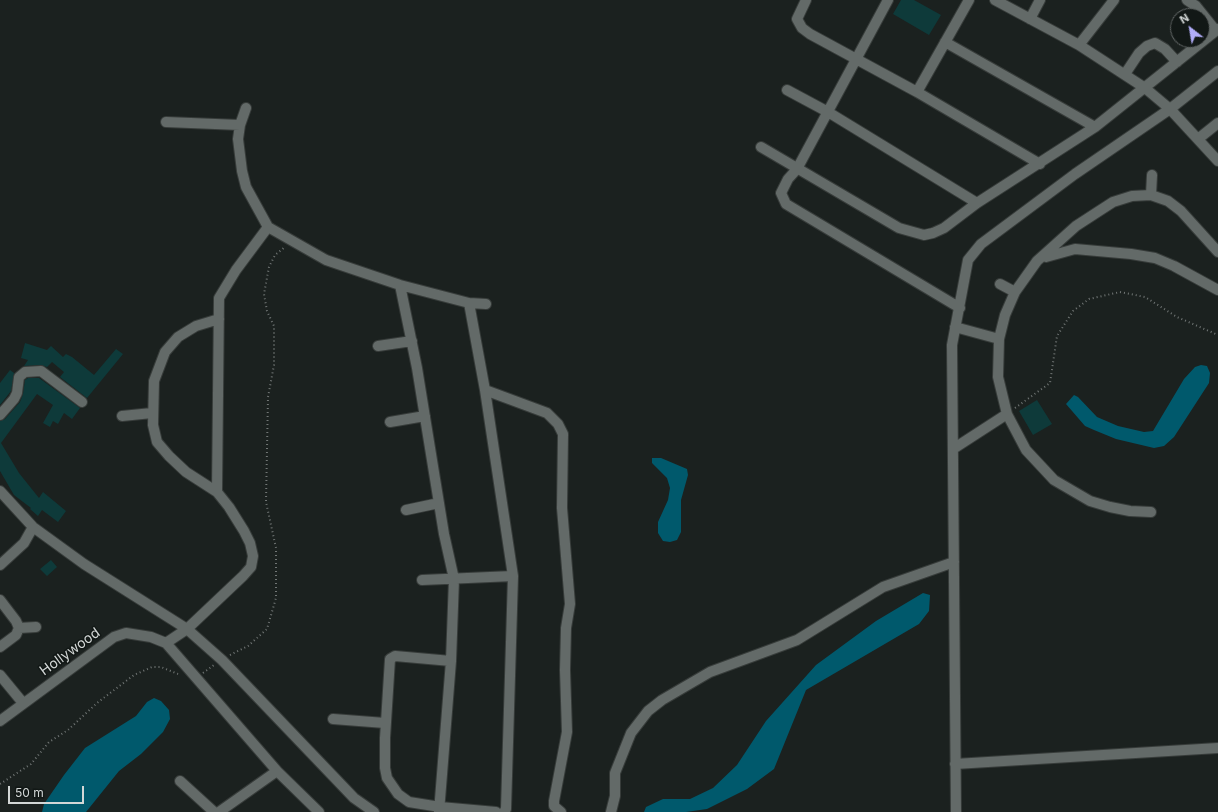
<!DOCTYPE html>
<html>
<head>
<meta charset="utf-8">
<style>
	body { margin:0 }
	#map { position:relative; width:1218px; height:812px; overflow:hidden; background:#1b211f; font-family:Inter,sans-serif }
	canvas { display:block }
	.north { position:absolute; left:1170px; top:8px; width:40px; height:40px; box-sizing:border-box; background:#121816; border:1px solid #5f6463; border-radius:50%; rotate:329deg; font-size:11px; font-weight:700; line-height:16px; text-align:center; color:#d3d7d6 }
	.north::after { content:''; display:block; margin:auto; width:14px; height:18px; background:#b1adfa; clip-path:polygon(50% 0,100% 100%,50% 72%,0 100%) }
	.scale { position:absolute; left:8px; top:786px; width:76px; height:18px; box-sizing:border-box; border:2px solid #d3d7d6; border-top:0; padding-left:5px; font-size:12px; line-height:14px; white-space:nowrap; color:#d3d7d6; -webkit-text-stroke:3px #121816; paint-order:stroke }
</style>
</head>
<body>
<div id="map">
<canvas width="1218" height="812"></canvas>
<div class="north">N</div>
<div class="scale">50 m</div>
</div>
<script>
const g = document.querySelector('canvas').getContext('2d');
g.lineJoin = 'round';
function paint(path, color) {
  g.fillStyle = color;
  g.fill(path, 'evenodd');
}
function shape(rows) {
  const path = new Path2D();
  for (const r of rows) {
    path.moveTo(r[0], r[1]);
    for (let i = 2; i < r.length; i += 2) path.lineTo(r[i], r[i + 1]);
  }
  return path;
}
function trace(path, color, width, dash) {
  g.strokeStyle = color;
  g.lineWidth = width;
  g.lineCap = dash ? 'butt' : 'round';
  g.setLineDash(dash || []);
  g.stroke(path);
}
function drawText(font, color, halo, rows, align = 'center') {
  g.font = font + ' Inter,sans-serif';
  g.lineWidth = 3;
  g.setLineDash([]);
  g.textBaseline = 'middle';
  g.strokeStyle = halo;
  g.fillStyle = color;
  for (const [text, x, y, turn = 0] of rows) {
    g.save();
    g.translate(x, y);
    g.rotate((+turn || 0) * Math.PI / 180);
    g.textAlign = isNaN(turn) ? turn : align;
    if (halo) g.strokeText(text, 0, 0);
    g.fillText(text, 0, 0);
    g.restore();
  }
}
paint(shape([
	[1201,365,1207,366,1210,373,1209,383,1174,437,1164,446,1154,448,1116,439,1094,430,1085,426,1066,404,1074,395,1078,397,1097,417,1118,426,1144,432,1153,431,1184,379,1195,367],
	[652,458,661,458,687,469,688,475,681,500,681,532,677,540,670,542,663,541,658,533,658,522,668,500,670,488,667,478,652,463],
	[923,593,930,595,929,611,919,624,806,690,774,769,747,789,707,809,686,812,644,812,646,807,663,799,690,799,713,788,737,765,766,721,816,665,876,621],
	[154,698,161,701,169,710,170,719,163,732,141,754,119,771,86,812,42,812,44,804,64,775,85,748,136,716,147,702]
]), '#00596c');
paint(shape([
	[901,0,914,0,941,15,929,35,893,14],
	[25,343,47,350,51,346,63,357,66,354,72,357,94,375,116,349,123,354,87,398,60,377,64,372,52,362,47,367,41,365,24,366,28,360,21,358],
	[10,370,14,373,11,391,0,405,0,383],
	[28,378,39,378,80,408,72,419,64,413,58,424,53,421,50,427,43,423,53,405,37,394,1,443,19,473,39,498,43,492,66,511,58,522,42,510,38,516,30,509,31,508,14,495,0,471,0,421,5,419,20,402,23,394,25,380],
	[1037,400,1052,424,1033,435,1019,411],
	[51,560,57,567,47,576,40,569]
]), '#0e3a3a');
const minor = shape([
	[806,0,797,19,802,28,810,34,917,92,1040,164],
	[888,0,797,169,788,179,781,193,786,204,960,308],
	[995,0,1079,45,1145,88,1170,109,1218,161],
	[1187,0,1196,6,1216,31],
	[1030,19,1040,0],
	[945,42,1095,127],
	[1079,45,1114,0],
	[1125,74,1139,53,1147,46,1155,43,1165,49,1177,62],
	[787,90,828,112,977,203],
	[917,92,969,0],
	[246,108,240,125,238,139,242,171,246,187,268,227,326,260,400,285,469,303,486,304],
	[166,122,240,125],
	[1198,139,1218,123],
	[761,147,899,228,924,235,933,233,944,228,977,203,1095,127,1218,29],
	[1151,195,1152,175],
	[1046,257,1075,249,1131,254,1155,258,1174,266,1218,290],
	[1000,284,1015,292],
	[400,285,417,368,444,534,454,579,451,661,439,812],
	[469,303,485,390,513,576,506,809,504,812],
	[955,327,999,339],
	[378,346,412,341],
	[485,390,547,413,558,424,563,434,562,508,570,604,566,628,565,670,567,732,554,801,554,806,561,812],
	[0,415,14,399,17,393,19,377,25,372,41,371,82,402],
	[122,416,152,413],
	[390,422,425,416],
	[953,449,1007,414],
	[0,491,33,527,84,564,187,629,222,660,354,798,374,812],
	[217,492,219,298,236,270,268,227],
	[406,510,439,503],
	[1151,512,1130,511,1110,507,1090,501,1054,480,1026,450,1007,414,998,377,999,339,1005,315,1015,292,1037,261,1076,226,1096,213,1113,202,1132,196,1151,195,1168,201,1181,211,1218,252],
	[0,565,24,543,33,527],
	[422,580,513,576],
	[0,600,16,621,19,628],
	[166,643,187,629,243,576,251,567,253,556,250,543,244,531,229,507,217,492,186,472,169,456,157,442,153,425,154,381,165,352,178,337,196,326,219,319],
	[0,647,16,635,19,628,36,627],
	[451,661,395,656,390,659,385,738,385,768,387,778,398,794,409,802,440,807,496,812],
	[0,675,23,703],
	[333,719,385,723],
	[0,721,114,637,126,633,151,637,166,643,277,771,319,812],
	[955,764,1218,748],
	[180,781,214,812],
	[219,812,277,771],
	[611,812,615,796,615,773,631,733,648,711,662,700,710,672,797,640,883,587,954,562],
	[956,812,952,345,968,260,981,244,1075,174,1170,109,1218,71]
]);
trace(minor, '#373c3a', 12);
trace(shape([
	[1015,408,1050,383,1057,336,1073,311,1089,299,1120,292,1145,297,1177,317,1218,335],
	[230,655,248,646,267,629,276,598,276,548,266,502,268,397,274,365,274,326,267,311,264,294,269,267,275,255,285,247],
	[203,673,214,665],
	[0,784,31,764,49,742,68,730,97,703,134,675,152,667,161,667,178,674]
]), '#717675', 2, [1, 3]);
trace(minor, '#636a68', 10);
drawText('14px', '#d3d7d6', '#121816', [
	["Hollywood",70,652,-36]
]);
</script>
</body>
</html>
